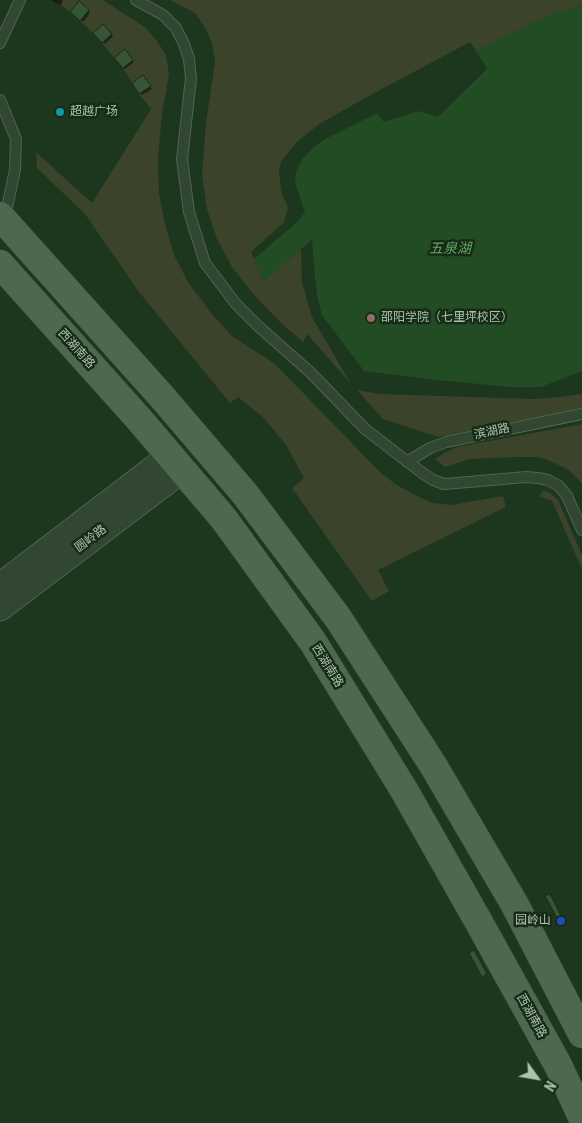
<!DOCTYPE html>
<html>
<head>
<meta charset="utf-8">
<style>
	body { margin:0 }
	#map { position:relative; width:582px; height:1123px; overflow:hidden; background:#1d361e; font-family:"Roboto Condensed",sans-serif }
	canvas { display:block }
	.north { position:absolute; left:512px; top:1053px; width:50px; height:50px; -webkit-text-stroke:4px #172b17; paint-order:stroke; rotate:122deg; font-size:14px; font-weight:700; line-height:20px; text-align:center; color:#aac4ac }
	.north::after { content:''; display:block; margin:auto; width:18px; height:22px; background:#aac4ac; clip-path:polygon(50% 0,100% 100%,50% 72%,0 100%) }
</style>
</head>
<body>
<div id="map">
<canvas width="582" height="1123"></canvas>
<div class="north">N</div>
</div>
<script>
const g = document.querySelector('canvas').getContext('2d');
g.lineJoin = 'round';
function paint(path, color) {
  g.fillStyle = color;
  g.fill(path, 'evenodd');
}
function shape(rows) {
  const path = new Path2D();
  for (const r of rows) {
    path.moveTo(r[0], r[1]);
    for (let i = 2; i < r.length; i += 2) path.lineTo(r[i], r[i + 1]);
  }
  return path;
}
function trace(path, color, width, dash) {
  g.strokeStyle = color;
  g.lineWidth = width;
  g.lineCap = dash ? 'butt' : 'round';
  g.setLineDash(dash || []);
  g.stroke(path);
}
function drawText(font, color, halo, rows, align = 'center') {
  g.font = font + ' "Roboto Condensed","Noto Sans SC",sans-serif';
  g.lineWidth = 5;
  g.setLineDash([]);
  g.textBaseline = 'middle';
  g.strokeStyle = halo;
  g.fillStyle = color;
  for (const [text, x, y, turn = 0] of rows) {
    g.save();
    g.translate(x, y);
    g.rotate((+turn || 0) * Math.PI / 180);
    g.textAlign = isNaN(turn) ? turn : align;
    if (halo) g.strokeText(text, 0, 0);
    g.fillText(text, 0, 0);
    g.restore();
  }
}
paint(shape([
	[56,0,103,0,146,28,157,41,166,55,169,74,162,114,158,158,159,193,165,224,174,255,188,282,211,313,232,336,275,364,380,472,395,484,417,496,433,503,451,505,503,496,506,507,378,570,389,591,372,601,292,488,304,478,286,445,264,418,238,397,230,403,139,292,85,214,37,168,36,152,92,203,151,109,139,94,150,86,143,76,132,83,123,68,133,59,125,49,114,58,102,43,112,33,103,24,93,33,80,21,79,2,70,12,56,1],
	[170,0,582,0,582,6,579,6,548,16,476,51,470,42,367,97,321,123,304,136,295,144,281,162,279,170,281,191,288,208,284,222,251,252,264,280,301,249,302,282,312,317,351,384,307,334,303,342,282,324,254,295,232,267,217,239,207,209,202,175,206,122,215,62,212,43,204,26,195,13],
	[357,390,380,394,534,399,559,397,582,394,582,408,438,437,383,419],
	[582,424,582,483,573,474,567,469,545,459,536,457,518,457,470,459,445,467,435,459,444,453,457,447],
	[544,490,550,493,558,500,582,555,582,569,552,501,539,496]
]), '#3b432a');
paint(shape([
	[579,6,582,6,582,371,541,387,510,387,437,380,364,371,322,315,318,301,315,278,312,240,264,280,254,259,298,221,305,212,295,183,296,171,303,158,314,147,325,139,377,113,384,122,418,111,438,117,487,69,476,51,548,16]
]), '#224c23');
paint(shape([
	[51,0,63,0,61,5],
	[79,3,90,13,83,22,72,12],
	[103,25,113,36,105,44,95,33],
	[127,53,134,62,125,69,116,58],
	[145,79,152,89,142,95,134,83]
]), '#0007');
const building = shape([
	[79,1,89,10,80,21,70,12,79,1],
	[103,24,112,34,102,43,93,33,103,24],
	[125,49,133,60,123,68,114,58,125,49],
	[143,75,151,86,139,94,132,83,143,75],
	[550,894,562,918,558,920,545,896,550,894],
	[474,950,487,974,482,977,469,953,474,950]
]);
paint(building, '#365436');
trace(building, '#182d19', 1);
const service = shape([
	[136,0,163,15,176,28,184,44,189,59,191,78,182,159,189,212,205,263,236,304,257,325,311,373,365,429,421,472,433,480,444,484,457,483,526,477,538,478,548,480,559,486,567,496,582,530],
	[0,43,20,0],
	[0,100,16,139,15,170,5,217],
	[407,462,430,448,446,442,582,414]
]);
const tertiary = shape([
	[0,586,170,456],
	[0,608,182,470]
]);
const primary = shape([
	[0,216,163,398,245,494,338,618,433,765,515,905,582,1034],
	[0,264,138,418,224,519,313,642,404,790,481,926,558,1065,582,1117]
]);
trace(service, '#4e654f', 12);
trace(tertiary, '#4e654f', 27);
trace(primary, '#3a503b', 29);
trace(service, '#314731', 10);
trace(tertiary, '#314731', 25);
trace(primary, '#4e674f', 28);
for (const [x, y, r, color] of [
	[60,112,5,"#0f9aa8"],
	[371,318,5,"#8d6e63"],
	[561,921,5,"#1a4fb4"]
]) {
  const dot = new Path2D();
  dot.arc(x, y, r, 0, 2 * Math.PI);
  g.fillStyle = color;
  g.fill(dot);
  trace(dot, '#172b17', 2);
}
drawText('12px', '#aac4ac', '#172b17', [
	["超越广场",70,112],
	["邵阳学院（七里坪校区）",381,318],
	["园岭山",551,921,"right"]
], 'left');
drawText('12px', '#aac4ac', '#172b17', [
	["西湖南路",76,349,48],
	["滨湖路",492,432,-12],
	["圆岭路",91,539,-37],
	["西湖南路",327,666,58],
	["西湖南路",531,1016,61]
]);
drawText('italic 14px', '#60a661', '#172b17', [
	["五泉湖",450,249]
]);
</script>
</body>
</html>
